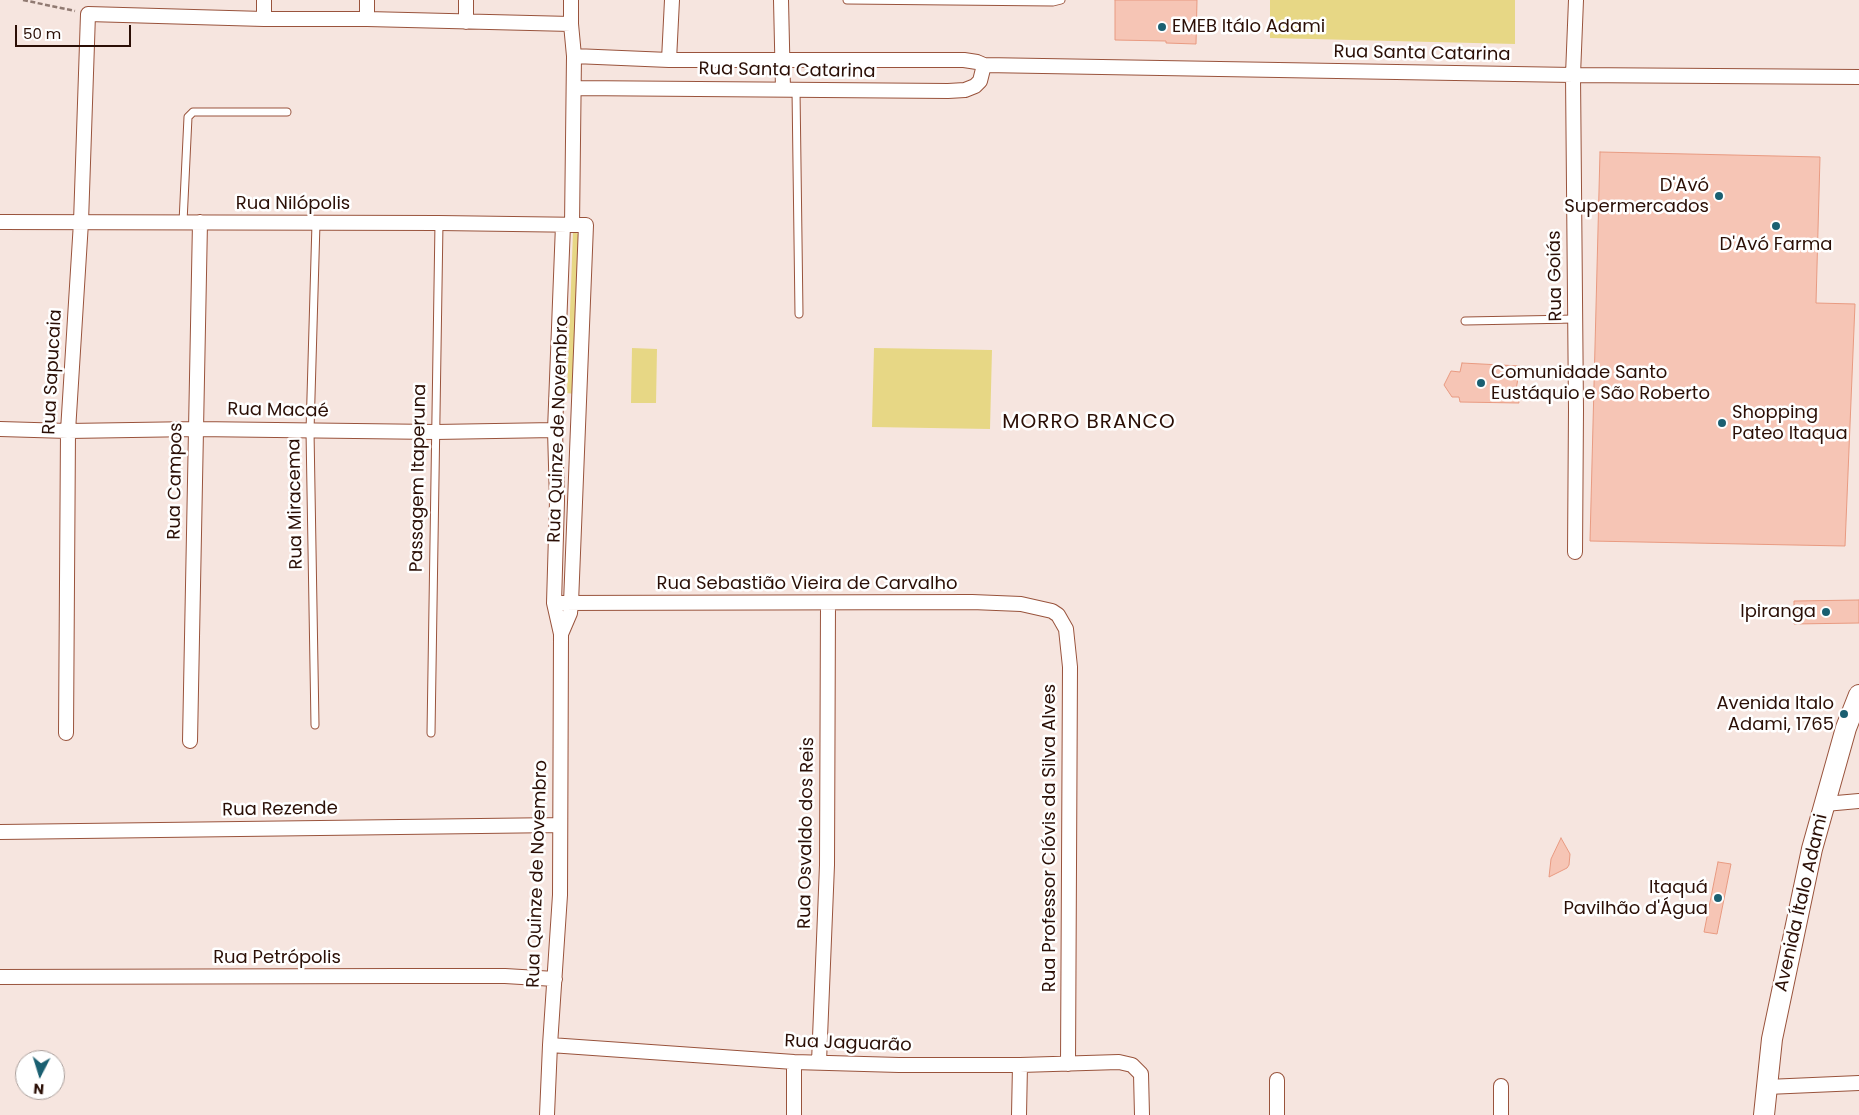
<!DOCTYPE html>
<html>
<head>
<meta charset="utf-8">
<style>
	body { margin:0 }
	#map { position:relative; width:1859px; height:1115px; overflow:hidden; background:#f6e5df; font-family:Poppins,sans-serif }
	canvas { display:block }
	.north { position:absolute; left:15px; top:1050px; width:50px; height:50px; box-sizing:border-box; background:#fff; border:1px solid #aa9f9b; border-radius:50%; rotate:185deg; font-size:14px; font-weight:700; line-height:20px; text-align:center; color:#2b0f06 }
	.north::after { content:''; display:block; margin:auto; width:18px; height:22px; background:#1a5f71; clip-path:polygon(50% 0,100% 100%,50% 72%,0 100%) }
	.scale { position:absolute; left:15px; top:25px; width:116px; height:22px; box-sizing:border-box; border:2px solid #2b0f06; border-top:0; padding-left:6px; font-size:15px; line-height:18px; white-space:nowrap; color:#2b0f06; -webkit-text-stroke:4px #fff; paint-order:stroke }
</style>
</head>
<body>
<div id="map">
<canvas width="1859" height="1115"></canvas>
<div class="north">N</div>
<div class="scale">50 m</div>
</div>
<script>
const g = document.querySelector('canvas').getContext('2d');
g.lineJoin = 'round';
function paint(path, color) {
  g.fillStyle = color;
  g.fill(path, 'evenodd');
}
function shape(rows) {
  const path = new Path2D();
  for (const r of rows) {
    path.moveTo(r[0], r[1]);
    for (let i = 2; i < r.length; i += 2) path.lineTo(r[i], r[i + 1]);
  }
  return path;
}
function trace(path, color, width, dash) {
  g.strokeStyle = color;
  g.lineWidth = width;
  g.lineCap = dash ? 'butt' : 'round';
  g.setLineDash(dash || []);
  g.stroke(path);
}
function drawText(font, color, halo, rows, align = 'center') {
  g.font = font + ' Poppins,sans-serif';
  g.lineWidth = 5;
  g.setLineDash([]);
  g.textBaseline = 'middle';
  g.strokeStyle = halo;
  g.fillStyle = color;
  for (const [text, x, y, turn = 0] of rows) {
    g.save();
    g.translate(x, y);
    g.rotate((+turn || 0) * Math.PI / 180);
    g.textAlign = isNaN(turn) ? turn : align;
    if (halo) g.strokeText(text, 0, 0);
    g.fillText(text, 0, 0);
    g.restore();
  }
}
paint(shape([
	[1270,0,1515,0,1515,44,1270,38],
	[573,232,579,234,574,394,567,393],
	[632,348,657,349,656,403,631,403],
	[874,348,992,350,990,429,872,427]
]), '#e7d785');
const building = shape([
	[1115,0,1197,0,1196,44,1166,43,1166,41,1115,40,1115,0],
	[1600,152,1820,157,1816,303,1855,304,1845,546,1590,541,1600,152],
	[1462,363,1520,366,1516,390,1519,403,1460,402,1459,397,1452,397,1444,385,1451,371,1460,372,1462,363],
	[1859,600,1859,623,1794,624,1794,601,1859,600],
	[1561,838,1570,854,1569,865,1567,868,1549,877,1551,859,1561,838],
	[1718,862,1731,864,1717,934,1704,932,1718,862]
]);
paint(building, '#f6c5b5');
trace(building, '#e89a81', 1);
const service = shape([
	[847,0,1053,2,1061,0],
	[796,90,799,314],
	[183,222,188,117,193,112,287,112],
	[1465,321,1575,319],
	[315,725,310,431,316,223],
	[431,733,439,223]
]);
const minor = shape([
	[571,0,571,24,574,56,572,225],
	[781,0,783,89],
	[264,19,264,0],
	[367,19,367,0],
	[466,22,466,0],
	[574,56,669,60,964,60,977,62,984,65,1573,75,1859,77],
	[669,60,672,0],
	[574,88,948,91,965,90,975,86,980,81,984,65],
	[0,222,439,223,586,225,571,603,570,613,561,634],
	[0,429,68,431,196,429,435,432,555,430],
	[1575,552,1576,410,1573,75,1576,0],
	[554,603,972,602,1021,604,1052,611,1058,615,1066,629,1070,667,1068,1064],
	[66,733,68,431,81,222,88,14,264,19,367,19,571,24],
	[190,741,200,222],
	[1825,804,1859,801],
	[0,832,560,825],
	[0,977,400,976,505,976,555,979],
	[550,1045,794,1062,899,1065,1020,1065,1119,1062,1132,1065,1141,1074,1142,1115],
	[819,1062,827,865,828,603],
	[1767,1087,1859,1083],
	[547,1115,550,1045,560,895,561,634,554,603,557,501,555,430,563,225],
	[794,1115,794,1062],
	[1019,1115,1020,1065],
	[1277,1115,1277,1080],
	[1501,1115,1501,1086]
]);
const secondary = shape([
	[1764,1115,1772,1039,1812,849,1846,728,1859,695]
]);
trace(service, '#99533c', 9);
trace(minor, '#99533c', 16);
trace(secondary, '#99533c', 22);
trace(shape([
	[23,0,75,11]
]), '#907a72', 2.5, [5, 2.5]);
trace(service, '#fff', 7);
trace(minor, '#fff', 14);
trace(secondary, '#fff', 20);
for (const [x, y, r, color] of [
	[1162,27,5,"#1a5f71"],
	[1719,196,5,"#1a5f71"],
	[1776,226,5,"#1a5f71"],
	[1481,383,5,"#1a5f71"],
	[1722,423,5,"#1a5f71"],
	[1826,612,5,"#1a5f71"],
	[1844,714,5,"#1a5f71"],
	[1718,898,5,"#1a5f71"]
]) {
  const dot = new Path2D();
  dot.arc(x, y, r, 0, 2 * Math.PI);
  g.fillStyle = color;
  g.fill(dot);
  trace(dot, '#fff', 2);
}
drawText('18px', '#2b0f06', '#fff', [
	["EMEB Itálo Adami",1172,27,"left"],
	["D'Avó",1709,186],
	["Supermercados",1709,207],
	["D'Avó Farma",1776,245,"center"],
	["Comunidade Santo",1491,373,"left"],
	["Eustáquio e São Roberto",1491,394,"left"],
	["Shopping",1732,413,"left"],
	["Pateo Itaqua",1732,434,"left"],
	["Ipiranga",1816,612],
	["Avenida Italo",1834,704],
	["Adami, 1765",1834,725],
	["Itaquá",1708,888],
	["Pavilhão d'Água",1708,909]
], 'right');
drawText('18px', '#2b0f06', '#fff', [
	["Rua Santa Catarina",1422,54,1],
	["Rua Santa Catarina",787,71,1],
	["Rua Nilópolis",293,204],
	["Rua Goiás",1556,276,-91],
	["Rua Sapucaia",53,372,-87],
	["Rua Macaé",278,411,1],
	["Rua Quinze de Novembro",559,429,-88],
	["Passagem Itaperuna",419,478,-89],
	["Rua Campos",176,481,-89],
	["Rua Miracema",296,504,-91],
	["Rua Sebastião Vieira de Carvalho",807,584],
	["Rua Rezende",280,810,-1],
	["Rua Osvaldo dos Reis",807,833,-89],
	["Rua Professor Clóvis da Silva Alves",1050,838,-90],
	["Rua Quinze de Novembro",538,874,-88],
	["Avenida Ítalo Adami",1802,903,-77],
	["Rua Petrópolis",277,958],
	["Rua Jaguarão",848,1044,2]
]);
g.letterSpacing = '1px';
drawText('20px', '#2b0f06', '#fff', [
	["MORRO BRANCO",1089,423]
]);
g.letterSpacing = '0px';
</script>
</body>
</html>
